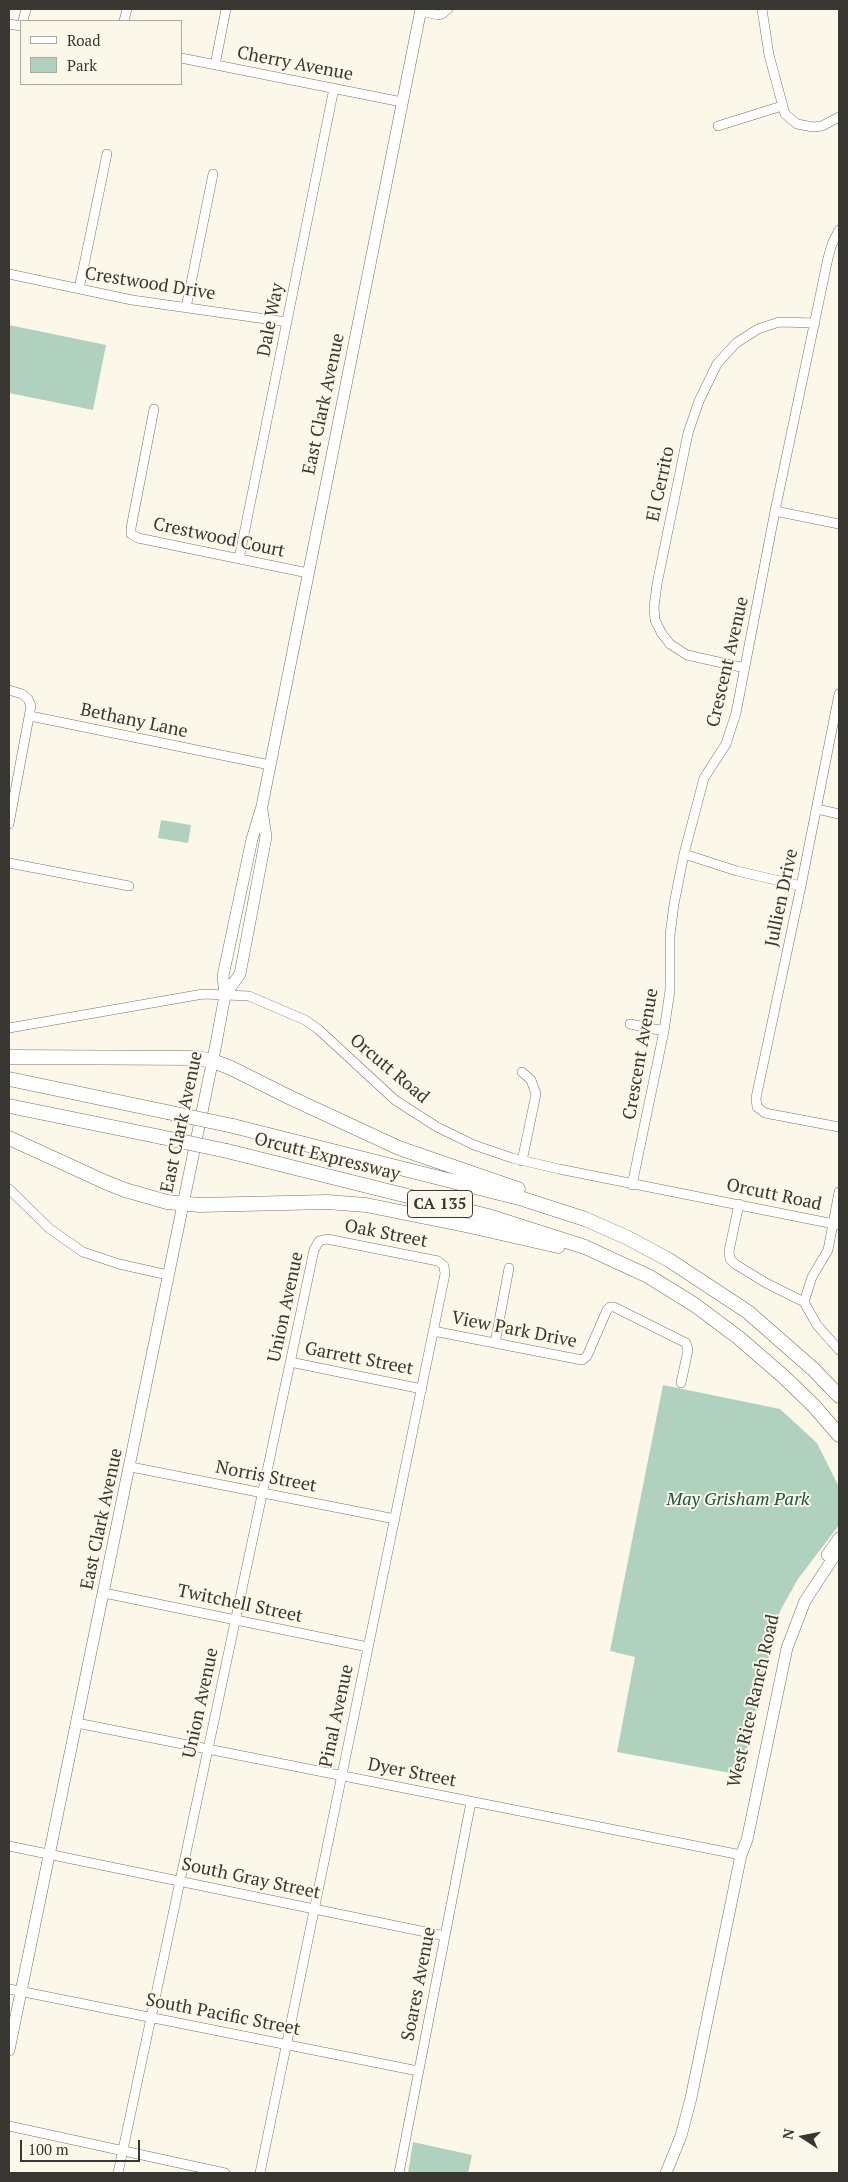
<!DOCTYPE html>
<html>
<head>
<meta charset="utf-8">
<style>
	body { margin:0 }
	#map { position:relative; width:848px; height:2182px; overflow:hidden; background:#fbf8ea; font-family:"PT Serif",serif }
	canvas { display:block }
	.frame { position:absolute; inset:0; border:10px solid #383732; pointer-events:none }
	.legend { position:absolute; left:20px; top:20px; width:162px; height:65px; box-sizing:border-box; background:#fbf8ea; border:1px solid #adaba0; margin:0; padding:6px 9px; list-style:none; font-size:15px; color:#383732 }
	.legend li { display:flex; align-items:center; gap:10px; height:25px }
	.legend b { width:25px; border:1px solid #adaba0 }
	.north { position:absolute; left:778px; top:2112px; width:50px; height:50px; -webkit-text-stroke:4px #fbf8ea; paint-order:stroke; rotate:281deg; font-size:14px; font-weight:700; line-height:20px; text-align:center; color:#383732 }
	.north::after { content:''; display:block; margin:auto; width:18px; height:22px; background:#383732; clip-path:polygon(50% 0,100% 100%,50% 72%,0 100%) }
	.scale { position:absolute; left:20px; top:2140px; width:120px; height:22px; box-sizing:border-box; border:2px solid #383732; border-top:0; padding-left:6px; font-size:15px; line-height:18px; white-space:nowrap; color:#383732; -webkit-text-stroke:4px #fbf8ea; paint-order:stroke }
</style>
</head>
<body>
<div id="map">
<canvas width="848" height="2182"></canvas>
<div class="frame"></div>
<ul class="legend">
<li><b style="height:6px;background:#fff"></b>Road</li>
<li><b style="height:14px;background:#b0d1be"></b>Park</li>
</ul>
<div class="north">N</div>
<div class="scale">100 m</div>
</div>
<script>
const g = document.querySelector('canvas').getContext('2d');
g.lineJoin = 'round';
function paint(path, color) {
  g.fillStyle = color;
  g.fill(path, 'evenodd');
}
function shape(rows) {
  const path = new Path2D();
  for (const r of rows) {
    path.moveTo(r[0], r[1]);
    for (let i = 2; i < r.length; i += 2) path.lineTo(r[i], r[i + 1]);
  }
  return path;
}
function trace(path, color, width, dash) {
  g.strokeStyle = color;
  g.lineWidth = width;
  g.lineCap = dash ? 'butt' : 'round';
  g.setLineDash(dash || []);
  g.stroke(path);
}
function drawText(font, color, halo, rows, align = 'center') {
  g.font = font + ' "PT Serif",serif';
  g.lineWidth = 4;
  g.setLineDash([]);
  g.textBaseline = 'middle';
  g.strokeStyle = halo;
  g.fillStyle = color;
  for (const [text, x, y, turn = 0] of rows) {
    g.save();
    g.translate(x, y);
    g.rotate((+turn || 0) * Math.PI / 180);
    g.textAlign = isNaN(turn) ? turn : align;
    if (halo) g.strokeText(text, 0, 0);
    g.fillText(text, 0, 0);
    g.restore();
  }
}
paint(shape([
	[9,325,106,345,93,410,9,393],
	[161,820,191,825,188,843,158,838],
	[663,1385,780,1409,817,1443,839,1487,839,1525,798,1579,780,1611,741,1775,617,1752,635,1657,610,1651],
	[413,2142,472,2155,468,2173,408,2173]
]), '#b0d1be');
const minor = shape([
	[762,9,769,55,785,114,797,124,813,127,822,126,839,117],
	[421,11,438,15,442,14,448,9],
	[23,21,26,9],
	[124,21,127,9],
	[9,24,21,26],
	[181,58,402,102],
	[215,65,226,9],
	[718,126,782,106],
	[9,274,132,300,287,322],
	[79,289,107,154],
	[186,308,213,174],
	[154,409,131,528,131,534,138,538,308,573],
	[775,511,839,524],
	[239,559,334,88],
	[745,668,687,655,670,644,662,634,655,620,654,607,657,584,688,433,699,401,717,364,736,343,758,329,779,322,815,323],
	[9,690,22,694,28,699,31,706,9,824],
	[839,694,801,886,756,1098,757,1107,765,1113,839,1127],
	[30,716,270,765],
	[817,809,839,814],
	[684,854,737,871,801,886],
	[9,863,129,886],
	[630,1024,664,1031],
	[9,1028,203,994,249,996,305,1020,318,1029,395,1100,437,1127,474,1145,512,1158,559,1169,839,1225],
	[522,1161,536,1094,531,1080,522,1072],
	[632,1185,664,1031,670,990,670,935,674,904,684,854,704,778,726,744,736,713,775,511,828,258,832,244,839,230],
	[9,1189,50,1229,83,1252,119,1264,168,1275],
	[739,1204,729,1251,730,1259,735,1264,766,1283,804,1302,817,1325,839,1350],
	[804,1302,812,1277,828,1250,839,1192],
	[433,1331,582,1360,587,1356,607,1310,610,1307,614,1307,686,1343,688,1350,681,1383],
	[495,1343,509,1268],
	[290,1362,422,1389],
	[131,1467,395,1519],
	[104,1593,368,1647],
	[77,1723,741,1855],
	[9,1846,445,1936],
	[9,1989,418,2071],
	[9,2126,225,2173],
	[118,2173,314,1250,319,1241,327,1239,438,1261,444,1266,445,1274,260,2173],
	[399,2173,471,1802]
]);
const major = shape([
	[225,995,240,974,266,837,262,810],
	[827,1555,839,1538],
	[9,2050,216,1044,225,995,223,976,252,839,262,806,421,9],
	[666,2173,681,2136,691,2098,741,1855,747,1840,787,1648,805,1601,839,1549]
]);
const highway = shape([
	[9,1057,197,1058,213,1061,231,1068,291,1098,399,1148,518,1189],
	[9,1079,167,1112],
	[9,1106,161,1137],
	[233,1126,523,1199,585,1219,628,1238,669,1260,748,1312,813,1369,839,1396],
	[9,1138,105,1182,125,1190,167,1202,200,1205,327,1202,366,1205,470,1226,558,1246],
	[227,1151,488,1216,585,1247,648,1276,695,1305,739,1338,784,1377,814,1406,839,1435]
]);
trace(minor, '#777368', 10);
trace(major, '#777368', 12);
trace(highway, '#777368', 15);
trace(minor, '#fff', 9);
trace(major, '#fff', 11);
trace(highway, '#fff', 14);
const highwayBridge = shape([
	[167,1112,233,1126],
	[161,1137,227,1151]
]);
trace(highwayBridge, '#777368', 15, []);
trace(highwayBridge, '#fff', 14);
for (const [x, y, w] of [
	[440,1204,65]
]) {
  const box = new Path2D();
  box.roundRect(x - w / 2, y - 13.5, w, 27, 4);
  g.fillStyle = '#fbf8ea';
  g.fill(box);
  trace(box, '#383732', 1);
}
drawText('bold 16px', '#383732', null, [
	["CA 135",440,1204]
]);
drawText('18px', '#383732', '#fbf8ea', [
	["Cherry Avenue",295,64,11],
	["Crestwood Drive",150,284,9],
	["Dale Way",271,320,-79],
	["East Clark Avenue",324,404,-78],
	["El Cerrito",661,484,-78],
	["Crestwood Court",219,538,12],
	["Crescent Avenue",728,662,-77],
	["Bethany Lane",134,721,12],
	["Jullien Drive",782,898,-78],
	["Crescent Avenue",641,1054,-80],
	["Orcutt Road",389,1069,40],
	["East Clark Avenue",182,1122,-78],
	["Orcutt Expressway",327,1157,14],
	["Orcutt Road",774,1195,12],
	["Oak Street",386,1234,11],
	["Union Avenue",286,1307,-78],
	["View Park Drive",514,1330,11],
	["Garrett Street",359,1359,11],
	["Norris Street",266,1477,11],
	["East Clark Avenue",102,1519,-78],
	["Twitchell Street",240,1604,12],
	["West Rice Ranch Road",754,1701,-77],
	["Union Avenue",201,1703,-78],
	["Pinal Avenue",337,1716,-78],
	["Dyer Street",412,1773,11],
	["South Gray Street",251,1879,12],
	["Soares Avenue",419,1984,-79],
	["South Pacific Street",223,2015,11]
]);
drawText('italic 18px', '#185539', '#fbf8ea', [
	["May Grisham Park",738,1500]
]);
</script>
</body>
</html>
